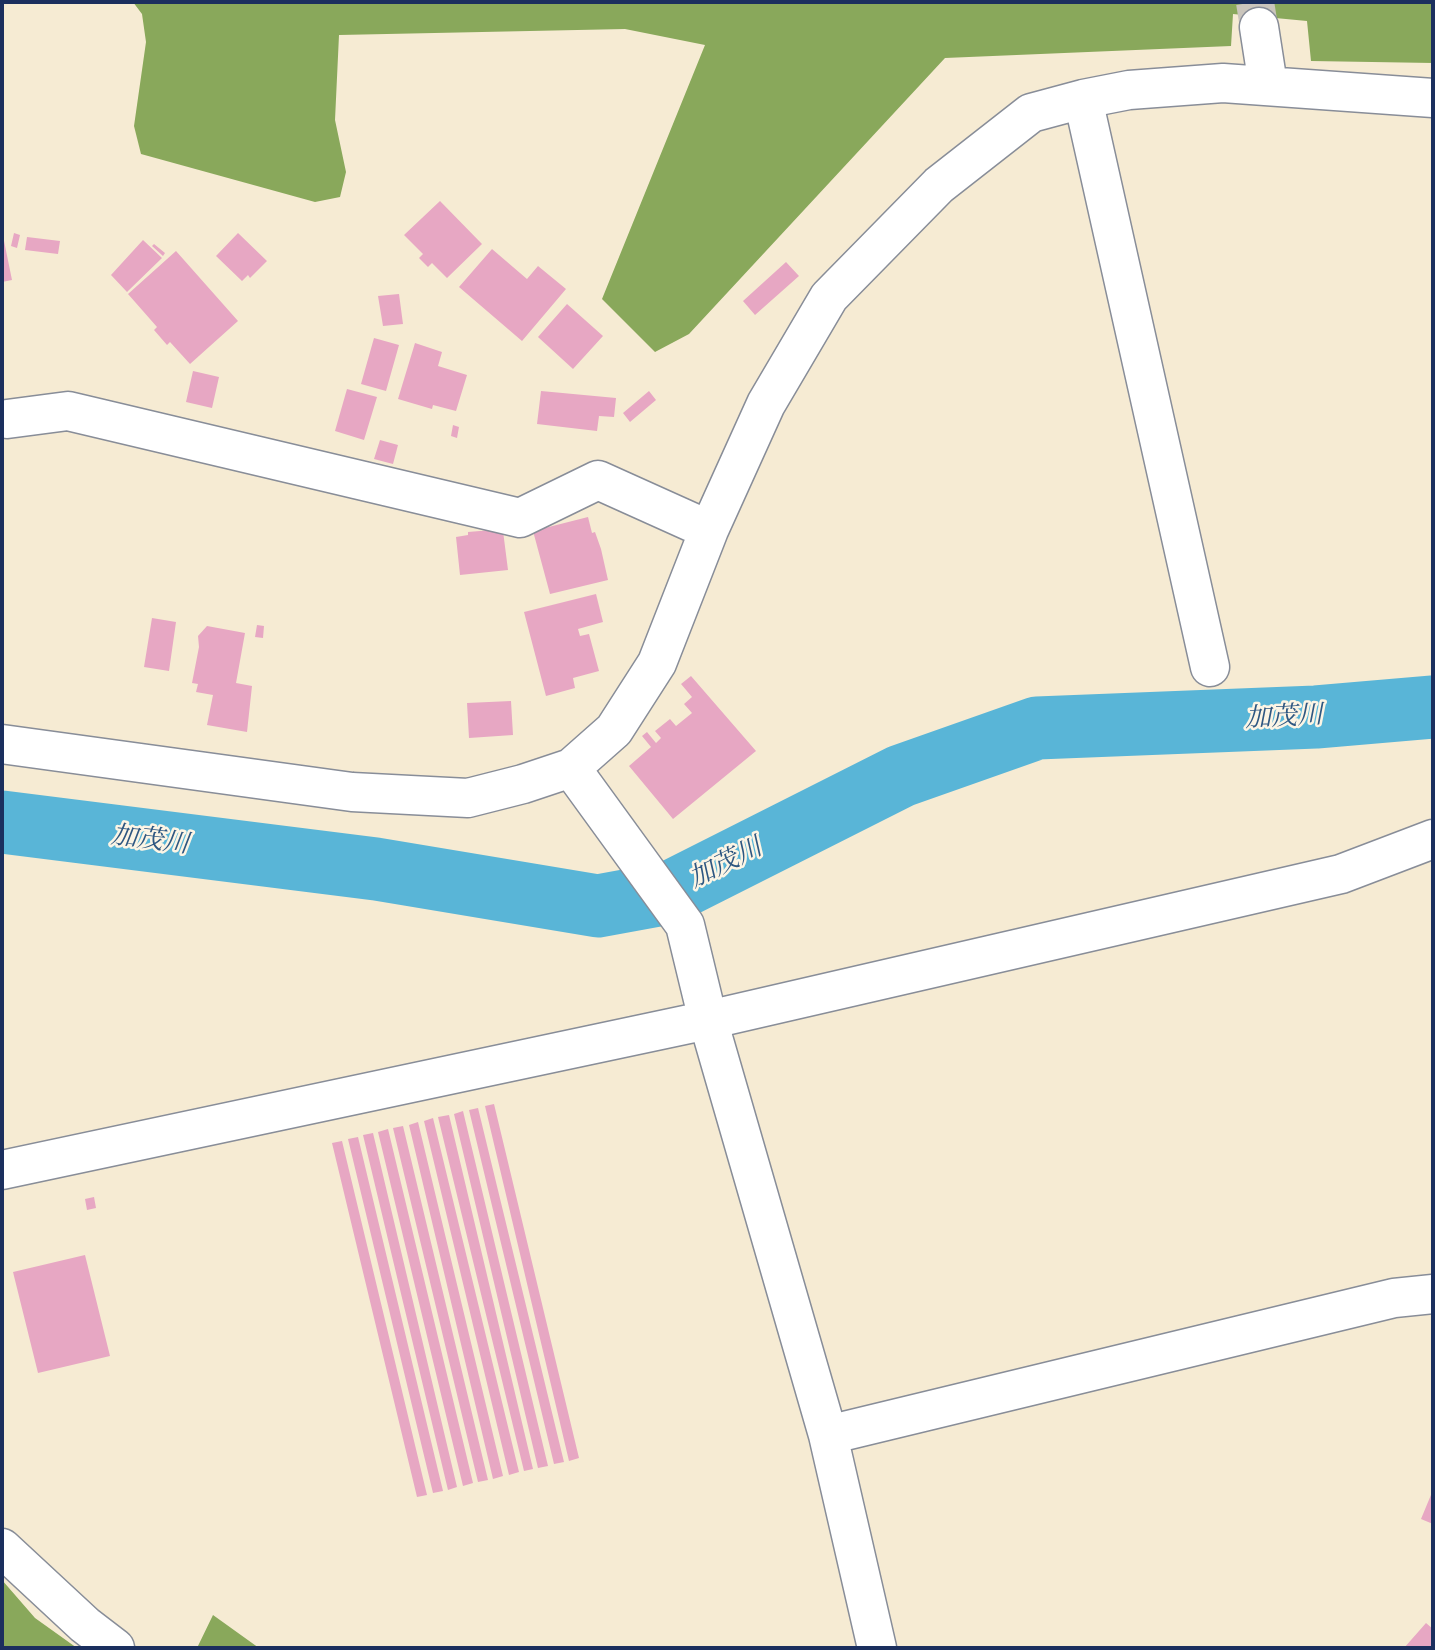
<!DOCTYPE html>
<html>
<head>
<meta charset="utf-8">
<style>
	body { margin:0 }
	#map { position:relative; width:1435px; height:1650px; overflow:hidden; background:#f6ebd3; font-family:"Gentium Book Plus",serif }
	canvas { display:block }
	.frame { position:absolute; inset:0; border:4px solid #1b2f5e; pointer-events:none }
</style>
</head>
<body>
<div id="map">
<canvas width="1435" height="1650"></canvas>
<div class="frame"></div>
</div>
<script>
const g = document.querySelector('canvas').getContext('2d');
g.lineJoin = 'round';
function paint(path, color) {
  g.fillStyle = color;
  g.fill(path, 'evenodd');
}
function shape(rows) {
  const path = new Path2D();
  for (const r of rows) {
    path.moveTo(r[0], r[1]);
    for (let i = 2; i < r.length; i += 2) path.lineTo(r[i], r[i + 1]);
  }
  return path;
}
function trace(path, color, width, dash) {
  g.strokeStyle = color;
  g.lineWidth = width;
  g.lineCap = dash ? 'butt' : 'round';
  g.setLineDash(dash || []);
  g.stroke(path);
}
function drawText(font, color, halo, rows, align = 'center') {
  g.font = font + ' "Gentium Book Plus","Noto Serif JP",serif';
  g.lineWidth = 5;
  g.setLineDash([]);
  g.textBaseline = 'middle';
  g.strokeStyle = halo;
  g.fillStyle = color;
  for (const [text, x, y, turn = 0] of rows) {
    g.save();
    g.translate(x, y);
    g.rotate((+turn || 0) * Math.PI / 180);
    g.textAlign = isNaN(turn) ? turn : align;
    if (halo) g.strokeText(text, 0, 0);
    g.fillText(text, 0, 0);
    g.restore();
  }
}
paint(shape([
	[133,2,1433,2,1433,63,1311,61,1307,21,1233,14,1231,46,945,58,689,334,655,352,602,299,705,45,625,29,339,35,335,120,346,172,340,197,315,202,141,154,134,126,146,42,142,14],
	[2,1580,35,1618,77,1648,2,1648],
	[213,1615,259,1648,197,1648]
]), '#89a85b');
trace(shape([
	[2,822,376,869,598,906,669,893,901,776,1037,728,1316,717,1433,707]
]), '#59b5d7', 63);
paint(shape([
	[440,201,482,244,447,278,432,263,428,267,419,258,423,254,404,235],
	[2,231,12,280,2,282],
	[14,233,20,235,17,248,11,246],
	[238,233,267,261,250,278,248,275,242,281,216,256],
	[27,237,60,241,58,254,25,250],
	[143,240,162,258,127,292,111,275],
	[154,244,165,253,163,256,152,246],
	[492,249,527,279,538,266,566,289,522,341,459,287],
	[176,251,238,321,190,364,170,342,167,345,154,330,157,327,128,294],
	[786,262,799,276,755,315,743,301],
	[399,294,403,324,383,326,378,296],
	[567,304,603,336,573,369,538,337],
	[374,338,399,345,386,391,361,384],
	[415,343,442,352,438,366,467,375,456,411,433,405,432,409,398,399],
	[193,371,219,377,212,408,186,402],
	[347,389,377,397,364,440,335,431],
	[541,391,616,398,614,417,599,416,597,431,537,424],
	[649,391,656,400,630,422,623,413],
	[453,425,459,427,457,438,451,436],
	[380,440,398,445,393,464,374,459],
	[588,517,592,533,595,532,601,549,608,580,550,594,533,531],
	[492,530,492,532,503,531,508,570,460,575,456,537,468,535,468,532],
	[596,594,603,622,578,629,580,636,589,634,599,671,573,678,575,688,546,696,524,612],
	[152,618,176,622,169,671,144,667],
	[257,625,264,626,263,638,255,637],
	[207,626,245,633,236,683,252,686,247,732,207,725,213,695,196,692,198,684,192,683,199,647,198,636],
	[691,676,756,751,673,819,629,766,651,747,642,736,647,732,656,743,661,738,655,731,670,719,676,726,692,713,684,704,692,697,681,684],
	[511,701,513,735,469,738,467,703],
	[494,1104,579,1458,569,1461,485,1106],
	[478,1108,564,1462,554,1464,469,1110],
	[463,1111,548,1466,538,1468,454,1114],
	[449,1115,533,1469,524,1471,438,1117],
	[433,1118,519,1472,509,1475,424,1121],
	[418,1122,503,1476,493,1479,409,1125],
	[403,1126,488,1480,478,1482,393,1128],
	[388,1129,473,1483,463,1486,378,1132],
	[373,1133,457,1487,448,1490,363,1135],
	[358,1137,443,1491,433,1493,348,1139],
	[342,1141,427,1495,417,1497,332,1143],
	[94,1197,96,1208,87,1210,85,1199],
	[85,1255,110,1356,38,1373,13,1272],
	[1433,1490,1433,1524,1421,1519],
	[1426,1623,1433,1629,1433,1648,1404,1648]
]), '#e7a7c3');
trace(shape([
	[1255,2,1259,27]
]), '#cac5bc', 38, [38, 19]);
const minor = shape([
	[1259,27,1268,85],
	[1083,99,1210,667],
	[7,419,68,411,520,518,598,480,709,530],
	[2,744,352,792,468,798,523,784,571,768,614,730,657,663,709,530,766,404,829,297,939,185,1031,113,1083,99,1129,90,1223,83,1433,98],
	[571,768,685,925,708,1020,828,1435,877,1648],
	[2,1170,708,1020,1341,874,1433,839],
	[828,1435,1394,1298,1433,1294],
	[2,1548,85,1625,115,1648]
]);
trace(minor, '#888d98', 41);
trace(minor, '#fff', 38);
drawText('italic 26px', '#2e5782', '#fcf5e5', [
	["加茂川",1284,718,-3],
	["加茂川",150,841,7],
	["加茂川",726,864,-27]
]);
</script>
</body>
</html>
